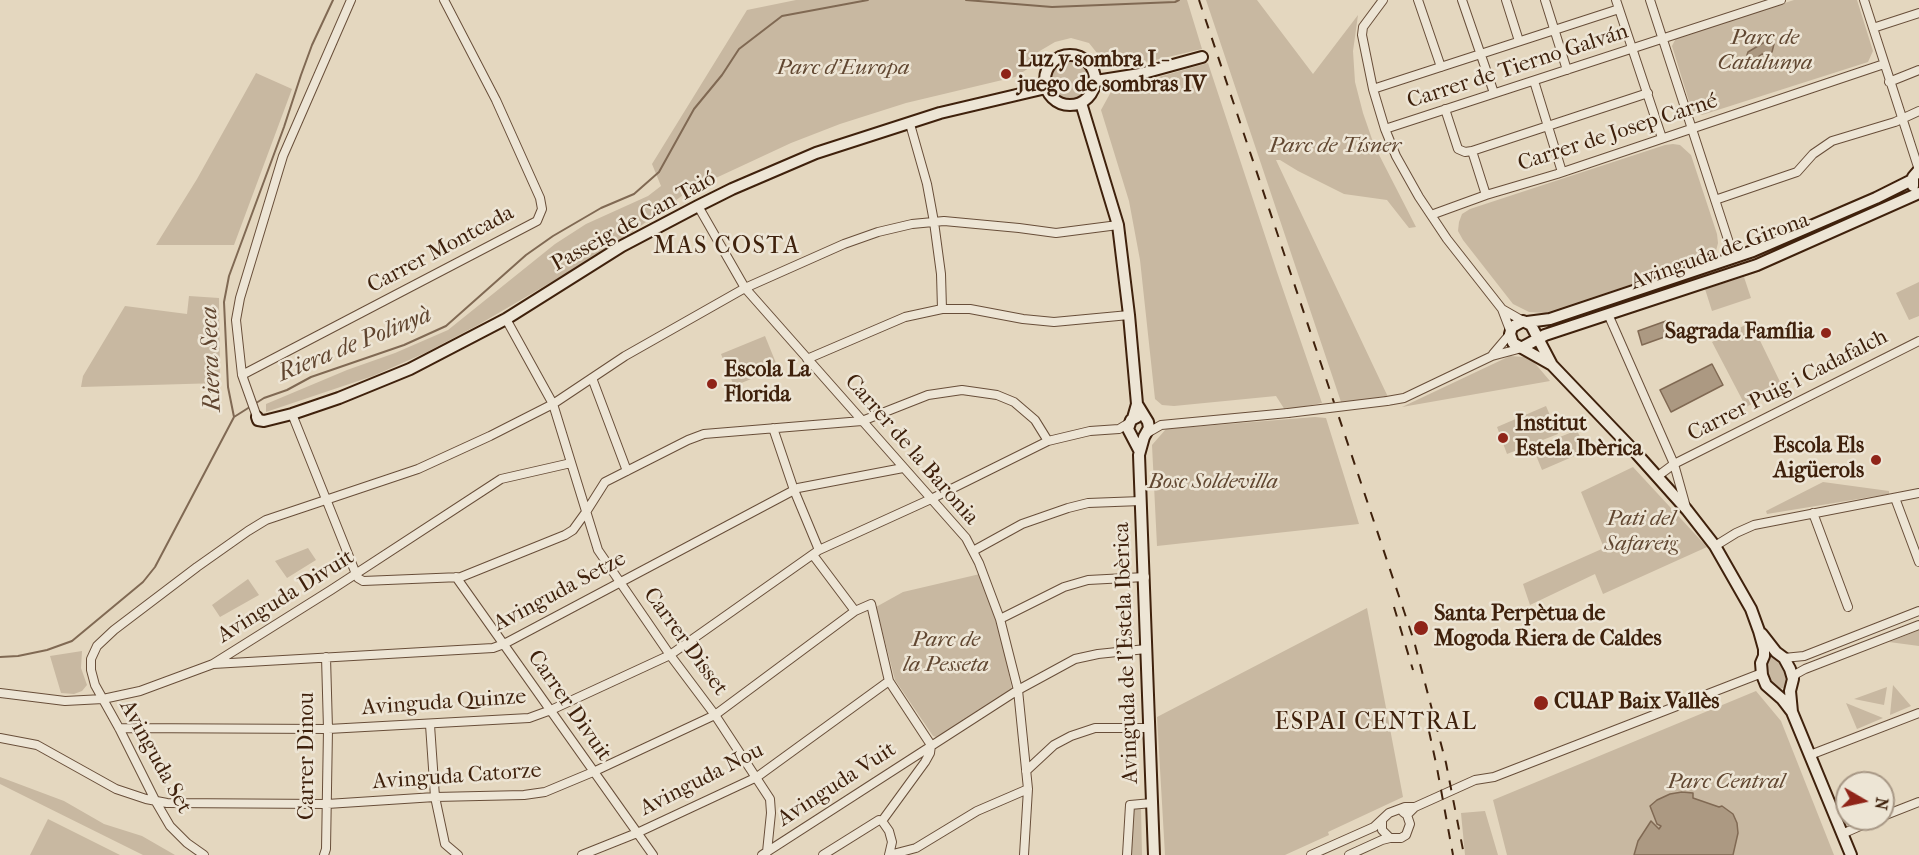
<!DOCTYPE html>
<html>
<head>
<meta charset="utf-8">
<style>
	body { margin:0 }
	#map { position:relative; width:1919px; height:855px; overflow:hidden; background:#e4d7bf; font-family:"IM FELL French Canon",serif }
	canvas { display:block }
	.north { position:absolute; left:1835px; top:771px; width:60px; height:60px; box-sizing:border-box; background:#ede5d5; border:2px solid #a79785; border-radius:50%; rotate:99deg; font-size:16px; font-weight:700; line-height:24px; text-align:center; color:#3f210c }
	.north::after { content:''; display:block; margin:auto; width:21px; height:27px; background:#8f2418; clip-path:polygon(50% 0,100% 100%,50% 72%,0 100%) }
</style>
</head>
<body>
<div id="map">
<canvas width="1919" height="855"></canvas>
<div class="north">N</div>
</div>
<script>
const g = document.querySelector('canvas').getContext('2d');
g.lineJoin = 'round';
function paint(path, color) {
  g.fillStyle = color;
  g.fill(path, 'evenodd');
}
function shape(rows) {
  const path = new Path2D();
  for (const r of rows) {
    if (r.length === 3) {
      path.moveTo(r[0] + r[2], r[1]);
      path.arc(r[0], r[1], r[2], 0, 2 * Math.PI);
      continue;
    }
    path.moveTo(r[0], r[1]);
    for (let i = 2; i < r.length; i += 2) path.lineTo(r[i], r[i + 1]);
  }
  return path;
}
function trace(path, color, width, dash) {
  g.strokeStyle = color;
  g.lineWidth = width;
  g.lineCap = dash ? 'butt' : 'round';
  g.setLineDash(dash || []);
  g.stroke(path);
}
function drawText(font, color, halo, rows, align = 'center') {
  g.font = font + ' "IM FELL French Canon",serif';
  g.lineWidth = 5;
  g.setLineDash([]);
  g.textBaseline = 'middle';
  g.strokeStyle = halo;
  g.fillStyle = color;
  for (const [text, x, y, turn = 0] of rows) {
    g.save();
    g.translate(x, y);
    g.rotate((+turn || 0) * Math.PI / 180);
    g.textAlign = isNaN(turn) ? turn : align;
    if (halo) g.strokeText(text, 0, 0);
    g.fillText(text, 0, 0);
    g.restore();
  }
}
paint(shape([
	[796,0,1187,0,1202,49,1151,61,1109,68,1089,43,1071,38,1055,42,1038,52,1032,66,1015,77,906,103,840,124,791,143,690,190,613,246,478,325,425,353,373,376,266,412,266,404,347,370,395,353,448,330,555,244,586,224,648,196,661,186,652,164,747,10],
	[1206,0,1257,0,1313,74,1358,15,1353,51,1355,82,1363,113,1374,145,1416,227,1409,228,1387,200,1344,194,1298,171,1280,160,1276,160,1388,397,1341,402],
	[1794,0,1857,0,1873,51,1868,62,1702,115,1692,111,1672,46,1676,38],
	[1070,80,19],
	[1208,63,1277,272,1322,403,1285,410,1276,396,1174,406,1162,405,1155,399,1140,260,1129,201,1101,110,1112,90],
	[256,73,292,89,234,245,156,245,197,179],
	[1673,144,1680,145,1691,155,1717,234,1718,243,1716,251,1710,258,1702,261,1545,313,1529,312,1513,304,1463,240,1458,231,1459,222,1462,214,1470,209,1665,145],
	[1744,277,1751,298,1712,311,1705,289],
	[1919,282,1919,316,1909,320,1896,293],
	[189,296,219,298,220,383,81,387,83,376,125,306,187,314],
	[1751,322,1783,388,1746,407,1712,342],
	[765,336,778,368,734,386,721,354],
	[1510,356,1524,357,1533,361,1550,381,1402,407],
	[1546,406,1558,434,1507,454,1497,427],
	[1315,417,1326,418,1359,524,1157,546,1152,445,1166,429],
	[1577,430,1586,451,1542,470,1533,448],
	[1633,467,1707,547,1603,594,1595,574,1530,605,1523,584,1604,548,1581,492],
	[1823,482,1889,491,1889,494,1767,514,1766,511],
	[308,548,316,560,287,578,275,561],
	[980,574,1001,637,1012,689,939,738,933,736,895,680,876,607,903,592],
	[248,579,259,595,220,617,212,605],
	[1367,608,1403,797,1328,832,1329,835,1285,855,1165,855,1157,717],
	[1919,630,1919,646,1889,642],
	[82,651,81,668,87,685,82,691,74,694,61,693,50,656],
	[1768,656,1774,656,1781,659,1788,676,1785,688,1775,689,1770,683,1765,670],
	[1893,685,1911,706,1890,715],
	[1887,687,1884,705,1854,699],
	[1756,691,1781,721,1834,855,1507,855,1493,800],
	[1846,703,1883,718,1857,729],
	[0,777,64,801,104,824,142,836,175,855,143,855,0,784],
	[1133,807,1141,807,1142,855,1130,855],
	[1485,811,1498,855,1465,855,1461,813],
	[48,819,120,855,30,855]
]), '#c8b8a1');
const water = shape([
	[1768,40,1774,44,1772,52,1768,55,1762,54,1755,59,1749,58,1747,55,1748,52,1768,40],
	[1666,321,1670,335,1642,345,1638,331,1666,321],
	[1712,364,1723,385,1671,412,1660,390,1712,364],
	[1682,792,1693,793,1693,798,1719,807,1722,806,1733,814,1737,823,1738,833,1733,855,1634,855,1638,841,1651,821,1659,829,1661,826,1657,824,1650,806,1657,800,1670,794,1682,792]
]);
paint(water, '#ac9982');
trace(water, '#806953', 1.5);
trace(shape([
	[966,0,1052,7,1175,2,1179,0],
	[234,417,264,398,287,390,311,377,404,345,446,326,526,255,553,236,601,208,634,194,659,172,694,109,722,75,739,49,782,16,868,0],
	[0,657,18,656,47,650,72,641,143,582,155,567,234,417,228,387,224,302,229,276,284,127,301,75,312,45,333,0]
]), '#806953', 2);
const minor = shape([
	[1383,0,1363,27,1362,35,1373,89,1385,129,1396,156,1419,197,1447,239,1502,309,1510,330],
	[1418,0,1441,67],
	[1462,0,1494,93],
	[1506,0,1519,41],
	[1545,0,1567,70],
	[1616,0,1662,138],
	[1650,0,1734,258],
	[1864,0,1919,170],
	[1873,28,1919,13],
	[1534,81,1562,172],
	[1889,82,1919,70],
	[1373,89,1619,9],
	[1445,109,1458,149,1465,152,1472,151,1486,195],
	[910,124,927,184,934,222,941,274,942,309],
	[1385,129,1781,0],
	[1472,151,1648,93],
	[1715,200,1797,172,1813,154,1832,141,1895,122,1919,111],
	[698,206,745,288,966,538,979,563,1000,619,1018,690,1028,789,1024,855],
	[1431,215,1486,195,1557,174,1884,64],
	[1502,309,1523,321],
	[1608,314,1674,464,1686,507],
	[506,319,553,404,598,550,670,655,715,715,770,799,771,813,767,852],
	[1493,354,1510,334],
	[807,359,905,317,942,309,970,309,1023,319,1054,322,1129,315],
	[242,375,537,221,542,209,540,198,496,100,444,0],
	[592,378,627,471],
	[1387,401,1404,398,1492,356,1522,348],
	[292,414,356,574,358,578,363,581,461,577,565,535,573,530,586,512,605,482,688,440,704,434,862,421,928,395,962,390,997,395,1014,402,1035,420,1048,441],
	[257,417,242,375,236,320,240,298,283,156,351,0],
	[773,428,794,490,819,550],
	[1149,432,1161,425,1288,413],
	[1658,476,1674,464,1919,341],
	[1895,498,1919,562],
	[1813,513,1848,607],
	[1715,546,1736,533,1754,525,1919,493],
	[973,551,1022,524,1068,508,1088,503,1141,501],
	[813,555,855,611,871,604,889,681,931,745],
	[456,577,653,855],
	[1000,619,1064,587,1088,580,1145,577],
	[1784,658,1804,656,1919,611],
	[213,664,493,648,504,644,798,488,903,468],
	[1793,679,1796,674,1805,669,1919,625],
	[0,693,65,701,103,699,140,691,213,664,331,590,501,479,571,463],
	[430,725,435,797,445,844,458,855],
	[119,728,328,729,529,718,551,710,670,655,819,550,931,499,1048,441,1090,431,1119,429,1129,423],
	[0,738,37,745,116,789,146,799,167,803,327,804,435,797,524,795,545,792,593,772,715,715,855,611],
	[1810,755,1919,713],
	[1026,771,1054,745,1071,736,1095,728,1150,728],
	[1407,815,1415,807,1475,780,1494,777,1762,673],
	[1883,816,1919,802],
	[1382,820,1382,830,1390,838],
	[882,821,889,831,892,842,889,855],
	[1842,834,1876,819],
	[204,855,187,843,170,826,156,802,119,728,95,685,91,670,91,659,97,646,114,630,197,567,248,531,266,520,418,469,490,436,553,404,625,356,745,288,844,244,878,232,912,224,944,221,1019,228,1056,233,1118,225],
	[324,855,326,849,328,729,326,657],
	[582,855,637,833,757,777,889,681],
	[762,855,1018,690,1075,659,1098,654,1146,649],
	[823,855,879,820,882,821,925,762,930,753,931,745],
	[889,855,916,848,977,811,1028,789],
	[1127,855,1130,805,1152,803],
	[1311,855,1374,827,1389,813,1405,807,1415,807],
	[1349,855,1382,840,1390,838,1401,838,1406,835,1410,824,1407,815,1403,812]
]);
const secondary = shape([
	[1070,80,25],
	[1096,81,1140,74,1202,57],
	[1081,103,1118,225,1129,315,1137,404,1133,418],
	[1913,186,1913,177,1919,170],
	[1527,322,1550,319,1753,251,1876,198,1912,180],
	[1523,347,1545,335,1757,265,1919,193],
	[1552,365,1531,325,1523,321,1512,327,1510,334,1513,343,1552,365,1637,454,1687,510,1715,546,1751,609,1759,631,1764,649,1764,656,1761,663,1762,675,1766,685,1782,699,1792,712,1851,855],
	[1137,404,1148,422,1149,428,1144,437,1139,455,1154,855],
	[257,417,258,420,264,421,292,414,339,398,410,369,506,319,622,246,698,206,732,189,816,153,940,113,1046,88],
	[1137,417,1131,420,1128,429,1139,450],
	[1762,634,1776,652,1784,658,1790,669,1793,679,1790,691,1792,712]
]);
trace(minor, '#684e39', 10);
trace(secondary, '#3f210c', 14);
trace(minor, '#ede5d5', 8);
trace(secondary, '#ede5d5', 10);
trace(shape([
	[1199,0,1414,641,1446,763,1464,855],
	[1394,607,1413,670],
	[1429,731,1437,768,1453,855]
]), '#3f210c', 2, [10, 10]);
const minorBridge = shape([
	[1288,413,1387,401]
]);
trace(minorBridge, '#684e39', 10, []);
trace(minorBridge, '#ede5d5', 8);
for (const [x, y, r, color] of [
	[1006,74,6,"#8f2418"],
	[1826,333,6,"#8f2418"],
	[712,384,6,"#8f2418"],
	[1503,438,6,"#8f2418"],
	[1876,460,6,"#8f2418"],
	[1421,628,8,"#8f2418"],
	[1541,703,8,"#8f2418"]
]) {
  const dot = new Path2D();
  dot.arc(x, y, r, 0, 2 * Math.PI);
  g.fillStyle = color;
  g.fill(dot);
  trace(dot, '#ede5d5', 2);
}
drawText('italic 22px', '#614731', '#ede5d5', [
	["Parc de",1765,39],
	["Catalunya",1765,64],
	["Parc d'Europa",843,69],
	["Parc de Tísner",1335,147],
	["Bosc Soldevilla",1213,483],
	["Pati del",1641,520],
	["Safareig",1641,545],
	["Parc de",946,641],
	["la Pesseta",946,666],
	["Parc Central",1726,783]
]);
drawText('bold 22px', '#3f210c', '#ede5d5', [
	["Luz y sombra I -",1018,61],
	["juego de sombras IV",1018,86],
	["Sagrada Família",1814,333,"right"],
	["Escola La",724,371],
	["Florida",724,396],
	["Institut",1515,425],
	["Estela Ibèrica",1515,450],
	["Escola Els",1864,447,"right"],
	["Aigüerols",1864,472,"right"],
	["Santa Perpètua de",1434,615],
	["Mogoda Riera de Caldes",1434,640],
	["CUAP Baix Vallès",1554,703]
], 'left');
drawText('22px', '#3f210c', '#ede5d5', [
	["Carrer de Tierno Galván",1518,67,-18],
	["Carrer de Josep Carné",1618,133,-18],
	["Passeig de Can Taió",634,222,-29],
	["Carrer Montcada",441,250,-28],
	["Avinguda de Girona",1720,252,-20],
	["Carrer Puig i Cadafalch",1788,386,-27],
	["Carrer de la Baronia",911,450,49],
	["Avinguda Setze",560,592,-28],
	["Avinguda Divuit",286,597,-32],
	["Carrer Disset",685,642,54],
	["Avinguda de l'Estela Ibèrica",1127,653,-92],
	["Avinguda Quinze",444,703,-4],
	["Carrer Divuit",569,706,55],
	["Carrer Dinou",308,756,-90],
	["Avinguda Set",155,757,61],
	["Avinguda Catorze",457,777,-4],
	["Avinguda Nou",702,780,-27],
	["Avinguda Vuit",837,785,-33]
]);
g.letterSpacing = '1.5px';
drawText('24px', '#3f210c', '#ede5d5', [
	["MAS COSTA",727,247],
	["ESPAI CENTRAL",1376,723]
]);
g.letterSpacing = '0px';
drawText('italic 24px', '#60452f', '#ede5d5', [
	["Riera de Polinyà",355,345,-22],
	["Riera Seca",212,359,-92]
]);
</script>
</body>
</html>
